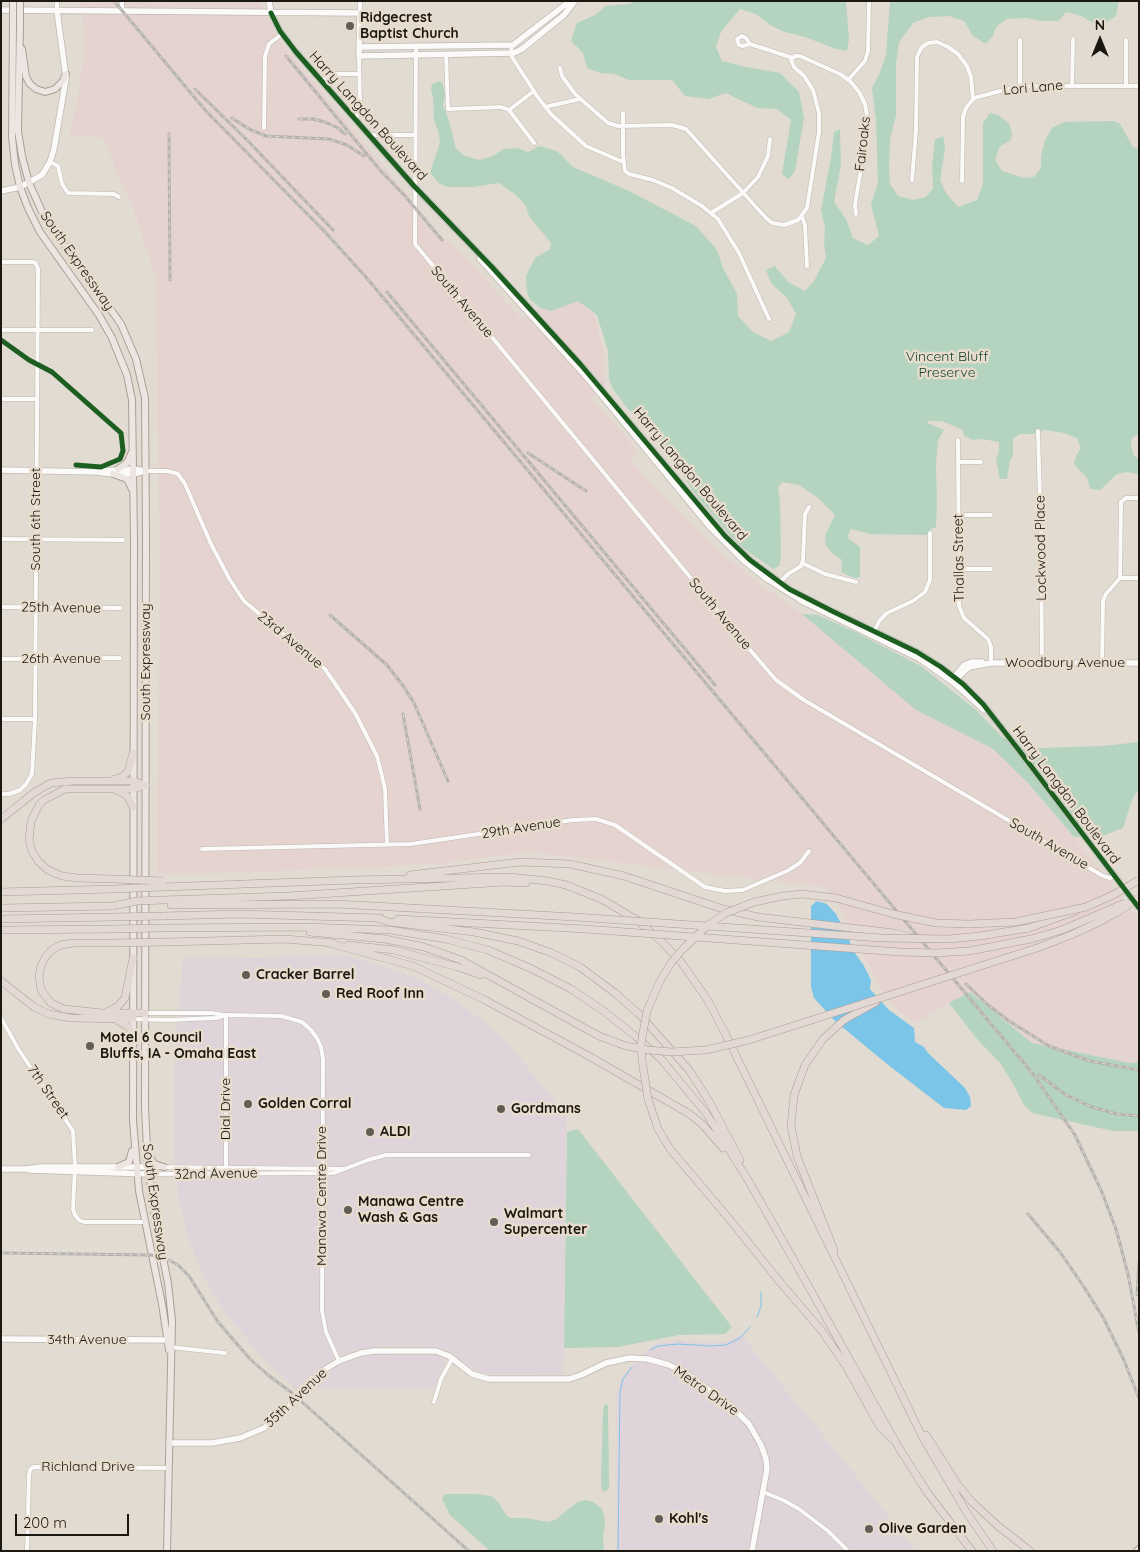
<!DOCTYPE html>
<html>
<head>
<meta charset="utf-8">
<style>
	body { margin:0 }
	#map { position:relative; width:1140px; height:1552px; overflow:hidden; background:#e2dbd2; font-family:Quicksand,sans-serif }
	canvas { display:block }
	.frame { position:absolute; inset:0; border:2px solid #1b1711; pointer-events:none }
	.north { position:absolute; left:1075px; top:15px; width:50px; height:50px; -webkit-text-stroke:4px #e8dccc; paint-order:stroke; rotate:0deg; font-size:14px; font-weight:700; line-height:20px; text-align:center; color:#1b1711 }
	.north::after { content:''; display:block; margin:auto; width:18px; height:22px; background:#1b1711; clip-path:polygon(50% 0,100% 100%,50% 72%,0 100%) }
	.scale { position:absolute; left:15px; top:1514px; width:114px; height:22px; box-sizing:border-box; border:2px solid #1b1711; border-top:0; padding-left:6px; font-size:15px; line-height:18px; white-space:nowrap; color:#1b1711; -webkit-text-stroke:4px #e8dccc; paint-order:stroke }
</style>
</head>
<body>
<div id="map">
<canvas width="1140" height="1552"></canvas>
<div class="frame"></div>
<div class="north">N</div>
<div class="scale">200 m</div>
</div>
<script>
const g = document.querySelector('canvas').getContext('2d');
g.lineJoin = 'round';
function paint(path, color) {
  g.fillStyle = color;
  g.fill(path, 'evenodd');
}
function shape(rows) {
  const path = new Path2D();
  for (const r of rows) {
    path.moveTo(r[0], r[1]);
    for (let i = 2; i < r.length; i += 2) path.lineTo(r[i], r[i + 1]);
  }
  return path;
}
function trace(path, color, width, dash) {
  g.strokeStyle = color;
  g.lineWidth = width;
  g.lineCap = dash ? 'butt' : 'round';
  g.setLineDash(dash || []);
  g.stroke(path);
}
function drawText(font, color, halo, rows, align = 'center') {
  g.font = font + ' Quicksand,sans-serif';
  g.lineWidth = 5;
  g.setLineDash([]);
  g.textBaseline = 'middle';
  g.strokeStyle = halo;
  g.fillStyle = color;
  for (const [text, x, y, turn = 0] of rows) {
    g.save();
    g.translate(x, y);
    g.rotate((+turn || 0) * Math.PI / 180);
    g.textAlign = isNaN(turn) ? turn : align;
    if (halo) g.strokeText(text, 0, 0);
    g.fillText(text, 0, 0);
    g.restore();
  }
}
paint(shape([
	[310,955,346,956,369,962,413,977,448,996,481,1019,503,1039,567,1114,563,1375,490,1374,474,1370,451,1353,437,1347,381,1346,360,1349,337,1357,314,1372,296,1390,259,1353,235,1325,217,1300,203,1275,188,1237,178,1195,175,1167,175,1030,178,1019,183,957,260,958],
	[741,1335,843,1460,916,1551,617,1551,616,1394,622,1377,648,1349,655,1344,677,1340,704,1343,724,1342],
	[381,1354,437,1355,445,1361,445,1364,435,1386,431,1389,310,1388,320,1378,341,1364,368,1355]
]), '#dfd4da');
paint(shape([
	[81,1,261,1,261,5,282,44,444,239,451,243,522,319,545,306,576,296,594,313,603,352,606,386,591,398,638,452,630,460,706,540,750,577,802,614,916,710,993,749,1027,782,1095,863,1139,920,1139,1062,1130,1063,1032,1043,970,992,915,1023,886,1000,843,913,824,887,529,852,436,864,229,873,157,874,160,587,156,278,136,216,103,138,69,135,78,97,85,48]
]), '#e5d3d0');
paint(shape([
	[635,1,846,1,849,39,847,51,833,48,808,38,782,31,770,25,756,14,740,9,721,32,716,47,722,61,746,67,780,73,799,92,804,118,795,171,789,179,782,174,791,120,777,109,757,108,726,93,708,99,685,96,672,80,629,80,614,74,600,73,587,68,583,53,571,41,577,23,595,15,606,6,629,4],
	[890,1,1119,1,1116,16,1105,23,1097,25,1081,16,1066,12,1059,21,1040,21,1027,18,1007,19,997,26,992,37,986,44,973,36,964,21,949,16,929,17,913,23,899,42,896,64,896,116,890,139,889,168,890,184,898,196,913,200,926,197,933,188,932,165,935,140,943,136,945,149,940,180,946,193,958,207,977,200,983,184,983,123,990,113,998,115,1009,123,1012,133,1011,140,1000,146,995,160,1002,171,1024,178,1034,177,1041,168,1041,156,1045,140,1052,128,1065,122,1114,121,1120,124,1133,147,1139,149,1139,434,1132,438,1131,446,1134,456,1139,459,1139,474,1126,472,1117,474,1100,490,1090,489,1087,478,1074,464,1076,456,1081,448,1077,438,1064,433,1045,430,1033,434,1020,434,1013,439,1013,456,1010,460,1007,479,1000,479,996,459,999,452,999,442,982,439,973,440,964,436,963,430,942,421,928,421,927,423,944,430,938,440,936,464,937,501,936,527,931,529,930,533,925,535,870,534,851,529,848,535,849,539,860,547,860,577,854,578,841,572,842,560,831,552,826,545,825,536,835,515,818,498,799,485,782,482,778,488,780,501,781,556,779,566,773,569,743,548,728,533,693,491,668,452,649,433,639,419,627,408,613,389,609,380,608,351,597,315,578,301,552,311,541,308,530,300,527,292,526,276,535,258,550,249,551,243,529,216,526,206,516,195,499,183,472,187,448,187,440,184,430,173,440,142,438,131,434,120,433,97,431,89,432,84,440,81,443,84,445,95,443,105,449,120,456,149,465,156,480,160,493,156,503,149,517,148,528,152,539,146,557,151,573,167,629,191,696,226,717,250,723,268,737,294,738,316,753,332,771,341,789,332,796,314,787,298,771,283,766,270,775,266,788,282,805,291,814,281,826,258,824,244,825,227,821,210,831,158,834,132,840,129,841,164,834,202,846,219,853,238,868,245,879,236,871,204,878,183,876,120,872,88,879,75,886,55],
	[802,614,818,615,857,633,921,666,976,710,1002,737,1040,748,1103,746,1139,742,1139,788,1132,800,1123,828,1103,836,1074,837,1027,782,993,749,916,710],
	[970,992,1032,1043,1130,1063,1139,1062,1139,1131,1113,1131,1032,1113,1024,1105,1013,1084,1001,1064,977,1039,949,1003],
	[578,1129,732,1327,725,1334,679,1335,618,1347,564,1348,567,1132],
	[605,1404,608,1405,608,1412,609,1480,609,1488,605,1492,602,1490,601,1481,603,1410],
	[448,1494,478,1494,491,1496,498,1502,507,1516,510,1518,526,1518,548,1522,555,1520,576,1503,585,1500,593,1502,602,1509,604,1514,605,1524,603,1537,604,1551,490,1551,450,1515,442,1499,444,1495]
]), '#b4d4bf');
paint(shape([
	[817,901,827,904,836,914,848,937,853,950,864,966,871,980,870,989,889,1010,914,1028,915,1042,924,1047,928,1053,965,1088,970,1097,971,1106,966,1110,944,1108,887,1064,835,1021,814,998,811,987,811,906]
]), '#7bc5e8');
trace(shape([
	[757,1317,761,1306,761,1292],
	[650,1350,658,1346,678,1344,712,1346,726,1345,740,1338,750,1327],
	[618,1551,620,1392,623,1379,632,1367]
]), '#7bc5e8', 1);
const street = shape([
	[57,11,57,1],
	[122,11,122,1],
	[360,13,360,1],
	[360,18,393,17],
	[742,36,746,38,750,44,743,46,739,45,737,39,742,36],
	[750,44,793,58],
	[511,45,512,57,539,99,552,115,586,146,623,162],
	[416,46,415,244,751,651,776,680,804,700,1103,876,1110,878,1114,876],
	[446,55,448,109,501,107,509,110],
	[560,68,562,76,575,94,608,123,618,126,672,125,686,129,765,217,772,223,784,225,798,220,807,208,819,132,819,113,813,90,804,76,794,67,791,60,795,56,800,56,840,74,850,81,859,92,865,104,867,116,866,138,855,205,856,214],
	[848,80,865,61,868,51,869,1],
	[322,81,333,74,359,74],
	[1072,85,1073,39],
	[1126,86,1126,40],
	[1020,87,1020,40],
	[545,107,580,99],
	[509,110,534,143],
	[509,110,534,91],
	[623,113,623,155,625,171,629,174,653,180,672,188,702,206,718,219,739,253,769,319],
	[356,119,360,106,359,56],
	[264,128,265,56,269,44,282,34],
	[371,135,415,135],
	[50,162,58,166,62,184,68,193,114,194,119,197],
	[912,180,916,130,917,57,921,48,928,43,937,42,948,47,958,54,967,66,971,77,973,100],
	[962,181,963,117,966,108,974,98,1008,89,1028,86,1139,86],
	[711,213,743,193,758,177,768,156,770,139],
	[802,217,805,225,807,266],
	[1,262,34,262,36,264,38,269,35,719,32,774,26,784,20,790,9,794,1,794],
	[1,330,92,330],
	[1,399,37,399],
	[1038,431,1041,532,1042,664],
	[958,440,959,606,964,618,988,639,991,647,991,663],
	[958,462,981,462],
	[145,471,167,471,178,474,185,484,211,544,230,580,244,601,325,669,355,713,377,756,381,772,385,789,387,845],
	[1139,498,1126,498,1121,502,1120,578,1139,578],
	[958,515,991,515],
	[1,539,123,540],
	[802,563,825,574,856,582],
	[958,569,991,569],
	[780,582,788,574,801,566,803,560,805,514,809,507],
	[1,607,120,608],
	[873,633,880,620,887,613,913,601,925,592,930,580,930,533],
	[1,659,120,658],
	[1102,664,1103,601,1106,594,1120,578],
	[1,719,35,719],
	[202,849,411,844,573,820,596,819,615,825,705,887,725,891,743,890,787,871,800,863,809,851],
	[145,1013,212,1013,224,1015],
	[226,1015,226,1173],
	[1,1018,19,1050,73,1131,75,1167,73,1209,75,1215,79,1220,84,1222,145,1222],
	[133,1019,169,1020,216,1018,226,1015,281,1016,302,1022,311,1030,317,1038,321,1047,323,1059,322,1311,326,1332,339,1361],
	[148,1167,343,1169],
	[149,1174,334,1173,368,1160,386,1155,529,1155],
	[170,1347,225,1353],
	[434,1402,441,1379,452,1359],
	[763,1492,783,1500,799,1509,828,1531,848,1551],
	[27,1551,29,1475,30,1470,33,1467,169,1468]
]);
const secondary = shape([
	[269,1,271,13,280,31,296,52,414,186,491,266,581,365,725,536,750,560,789,589,834,612,917,652,941,667,963,684,983,704,1018,749,1139,908],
	[1,10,360,13,359,56,514,53,522,49,564,15,575,1],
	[359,47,513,45,570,1],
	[1,191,20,187,33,180,42,175,50,162,54,149,66,78,57,11],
	[480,259,589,380,710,527,743,560,767,579,802,601,920,659,954,683,984,710],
	[1,470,96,472,113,474,133,474,145,471],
	[101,471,133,469,145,471],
	[953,679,964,665,972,662,982,662],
	[954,681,969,667,991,663,1139,663],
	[1,1169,26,1169,41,1167,148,1167],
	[30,1170,149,1174],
	[1,1339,170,1340],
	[306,1387,324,1370,339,1361,361,1353,374,1351,436,1351,449,1356,472,1374,489,1379,569,1379,581,1375,606,1363,629,1358,648,1359,669,1365,686,1373,731,1406,749,1424,761,1445,766,1459,767,1469,752,1551],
	[169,1443,212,1443,240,1438,264,1428,274,1421,287,1408]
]);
const primary = shape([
	[13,26,12,137,15,164,20,187,28,208,40,232,99,315,112,338,127,375,132,400,134,539,133,1121,139,1191,162,1304,169,1350],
	[20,26,18,131,22,156,29,183,44,216,121,324,136,359,145,398,146,534,145,1108,148,1167,155,1218,168,1283,172,1321,167,1551],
	[22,49,26,77,30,84,36,89,45,92,55,89,63,81,66,74],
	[118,469,127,463,132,452],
	[113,474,127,479,132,489],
	[149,1155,154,1164,164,1167],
	[118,1167,129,1162,132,1151],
	[1137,1551,1139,1549]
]);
const highway = shape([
	[115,779,120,778,128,772,133,753],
	[116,790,123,793,128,797,133,807],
	[1,819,35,792,51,783,74,781,133,781,145,785],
	[410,875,520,862,570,864,624,876,723,909,758,917,894,933,909,937],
	[113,879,77,878,62,876,48,870,38,861,32,851,29,840,31,821,39,805,44,800,65,789,133,789,146,785],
	[163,887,354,880,510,877,548,881,566,885,601,899,637,920,661,941,681,962,707,999,726,1035,923,1438,967,1513,993,1551],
	[1,892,113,889],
	[163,900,288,896,505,882,526,883],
	[171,905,337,904,575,917],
	[1,908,113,906],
	[163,916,239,914,380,918],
	[376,918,389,922,474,932,518,941,552,953,580,967,615,993,640,1015,689,1070,709,1101,740,1160],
	[1,919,113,917],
	[398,919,585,929],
	[163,928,306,927,390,930,446,939,488,950,532,969,571,989,605,1012,635,1036,661,1059,706,1113,748,1180,796,1264,899,1448,927,1492,972,1551],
	[1,930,113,929],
	[310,932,385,939,424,947,461,960,599,1036],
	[980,936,1029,928,1076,911],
	[166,942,285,939,333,943],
	[113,943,73,943,61,945,53,949,46,956,41,966,39,976,41,990,51,1003,64,1009,103,1013,145,1013],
	[329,943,413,966,483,999,587,1055,688,1113,702,1124,723,1148],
	[348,945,394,950,458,967,481,975],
	[1,981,34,1007,49,1014,71,1018,133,1019],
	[107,1012,118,1006,125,998,133,958],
	[118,1021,129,1027,133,1038],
	[731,1221,779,1281,822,1331,846,1366,880,1427,891,1438],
	[834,1250,797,1156,791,1126,794,1095,805,1065,823,1039,844,1020,876,1002],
	[926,1435,958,1485,972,1502,998,1526,1030,1551]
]);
trace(street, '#beb9b2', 5);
trace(secondary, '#beb9b2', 7);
trace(primary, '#ac9e97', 8);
trace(highway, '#ac9e97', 8);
trace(street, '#fbfaf8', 4);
trace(secondary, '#fbfaf8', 5.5);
trace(primary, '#ece5e2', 6);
trace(highway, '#e3d8d4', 7);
const rail = shape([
	[114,1,205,110,325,232,365,276,1033,1074,1075,1135,1101,1190,1116,1229,1128,1274,1139,1333],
	[286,56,380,170,405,196,442,240],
	[195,89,250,143,333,230],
	[232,118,249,129,266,136,329,139,347,145,364,156],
	[299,119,313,119,325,122,338,128,345,134],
	[169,134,170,280],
	[387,292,715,685],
	[528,453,586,491],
	[330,615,387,665,404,687,414,703,448,781],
	[403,714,420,809],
	[966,984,987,1004,1009,1021,1049,1046,1090,1061,1139,1070],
	[1039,1075,1066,1095,1092,1107,1117,1114,1139,1116],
	[1028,1214,1060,1252,1084,1287,1104,1319,1123,1358,1139,1398],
	[1,1253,151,1255,167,1259,178,1265,189,1276,218,1322,250,1359,268,1375,292,1393,469,1551],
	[1137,1295,1139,1263]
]);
trace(rail, '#b4b3b1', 3);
trace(rail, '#e8dccc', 1, [4]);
const secondaryBridge = shape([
	[287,1408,306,1387]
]);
const primaryBridge = shape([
	[13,26,13,1],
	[20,26,20,1]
]);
const highwayBridge = shape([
	[113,879,163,881],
	[113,889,163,887],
	[113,906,137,901,163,900],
	[113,917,163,916],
	[575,917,882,938,949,939,980,936],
	[113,929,163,928],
	[585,929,900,952,936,953,969,951,1031,939,1062,930,1125,903],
	[113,943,166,942],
	[599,1036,626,1046,649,1050,671,1052,706,1050,749,1040,1037,948,1071,935,1099,922,1116,913,1139,898],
	[731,1221,670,1149,658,1129,648,1099,642,1060,641,1044,644,1027,647,1011,660,981,671,963,681,951,709,924,726,913,754,902,783,896,802,894,836,898,893,914,936,923,969,924,1016,922,1086,907,1113,895,1139,880]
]);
trace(secondaryBridge, '#beb9b2', 7, []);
trace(primaryBridge, '#ac9e97', 8, []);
trace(highwayBridge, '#ac9e97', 8, []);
trace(secondaryBridge, '#fbfaf8', 5.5);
trace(primaryBridge, '#ece5e2', 6);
trace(highwayBridge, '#e3d8d4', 7);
trace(shape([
	[271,13,280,31,296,52,414,186,491,266,581,365,725,536,750,560,789,589,834,612,917,652,941,667,963,684,983,704,1018,749,1139,908],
	[1,340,29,360,52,372,121,433,123,451,120,459,101,467,76,465]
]), '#1b5e20', 5);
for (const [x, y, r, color] of [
	[350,26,5,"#615c55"],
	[246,975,5,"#615c55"],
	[326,994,5,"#615c55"],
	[90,1046,5,"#615c55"],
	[248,1104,5,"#615c55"],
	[501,1109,5,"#615c55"],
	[370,1132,5,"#615c55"],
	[348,1210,5,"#615c55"],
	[494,1222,5,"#615c55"],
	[659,1519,5,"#615c55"],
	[869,1529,5,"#615c55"]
]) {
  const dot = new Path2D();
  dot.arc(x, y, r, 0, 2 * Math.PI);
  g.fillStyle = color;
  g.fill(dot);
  trace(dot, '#e8dccc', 2);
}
drawText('bold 14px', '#1b1711', '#e8dccc', [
	["Ridgecrest",360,18],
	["Baptist Church",360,34],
	["Cracker Barrel",256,975],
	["Red Roof Inn",336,994],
	["Motel 6 Council",100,1038],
	["Bluffs, IA - Omaha East",100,1054],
	["Golden Corral",258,1104],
	["Gordmans",511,1109],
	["ALDI",380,1132],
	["Manawa Centre",358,1202],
	["Wash & Gas",358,1218],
	["Walmart",504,1214],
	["Supercenter",504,1230],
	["Kohl's",669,1519],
	["Olive Garden",879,1529]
], 'left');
drawText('14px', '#1b1711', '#e8dccc', [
	["Lori Lane",1033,88,-5],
	["Harry Langdon Boulevard",368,116,48],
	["Fairoaks",863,144,-84],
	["South Expressway",77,261,55],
	["South Avenue",462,302,50],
	["Harry Langdon Boulevard",690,474,50],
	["South 6th Street",36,519,-90],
	["Lockwood Place",1041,548,-91],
	["Thallas Street",959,558,-91],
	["25th Avenue",61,608,1],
	["South Avenue",720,614,50],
	["23rd Avenue",290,640,40],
	["26th Avenue",61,659],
	["South Expressway",146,662,-90],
	["Woodbury Avenue",1065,663],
	["Harry Langdon Boulevard",1066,795,53],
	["29th Avenue",521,828,-9],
	["South Avenue",1049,844,30],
	["7th Street",48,1092,55],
	["Dial Drive",226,1109,-90],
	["32nd Avenue",216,1174,-1],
	["Manawa Centre Drive",322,1196,-90],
	["South Expressway",155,1202,82],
	["34th Avenue",87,1340],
	["Metro Drive",706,1391,35],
	["35th Avenue",296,1398,-43],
	["Richland Drive",88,1467]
]);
drawText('14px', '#174632', '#e8dccc', [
	["Vincent Bluff",947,357],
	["Preserve",947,373]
]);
</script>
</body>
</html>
